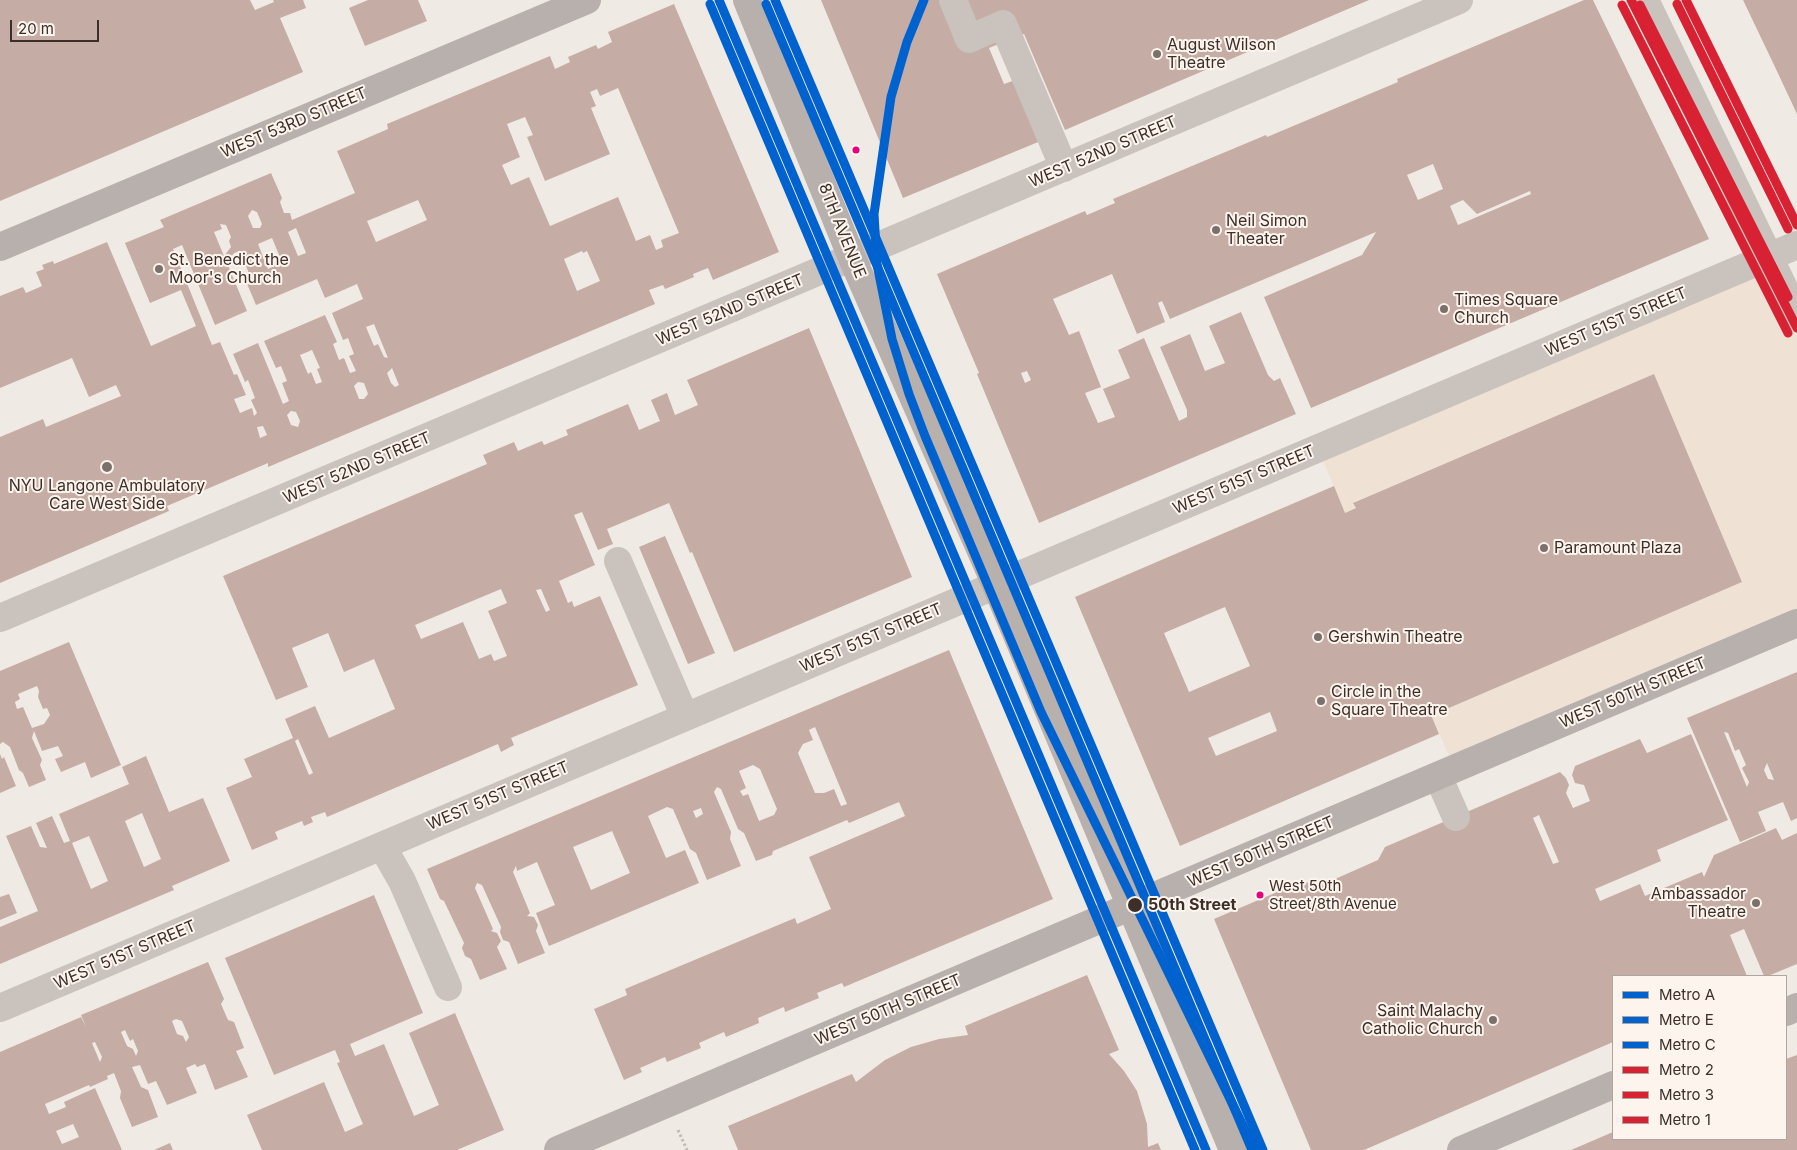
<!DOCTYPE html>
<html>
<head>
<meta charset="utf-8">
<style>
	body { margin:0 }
	#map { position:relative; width:1797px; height:1150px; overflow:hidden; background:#f0eae5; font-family:Inter,sans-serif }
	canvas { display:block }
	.legend { position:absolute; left:1612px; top:975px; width:175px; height:165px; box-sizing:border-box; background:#fcf4ed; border:1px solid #afa59f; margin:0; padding:6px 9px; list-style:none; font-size:15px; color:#3c2f2a }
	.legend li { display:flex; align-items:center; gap:10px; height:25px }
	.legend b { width:25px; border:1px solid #afa59f }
	.scale { position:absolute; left:10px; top:20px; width:89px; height:22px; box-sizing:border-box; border:2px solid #3c2f2a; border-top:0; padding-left:6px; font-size:15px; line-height:18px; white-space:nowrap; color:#3c2f2a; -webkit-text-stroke:4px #fcf4ed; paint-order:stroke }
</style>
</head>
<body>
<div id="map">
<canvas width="1797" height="1150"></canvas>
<ul class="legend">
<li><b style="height:6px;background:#0062cf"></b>Metro A</li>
<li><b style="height:6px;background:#0062cf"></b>Metro E</li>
<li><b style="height:6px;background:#0062cf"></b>Metro C</li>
<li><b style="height:6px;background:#d82233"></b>Metro 2</li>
<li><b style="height:6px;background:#d82233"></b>Metro 3</li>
<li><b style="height:6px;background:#d82233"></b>Metro 1</li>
</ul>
<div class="scale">20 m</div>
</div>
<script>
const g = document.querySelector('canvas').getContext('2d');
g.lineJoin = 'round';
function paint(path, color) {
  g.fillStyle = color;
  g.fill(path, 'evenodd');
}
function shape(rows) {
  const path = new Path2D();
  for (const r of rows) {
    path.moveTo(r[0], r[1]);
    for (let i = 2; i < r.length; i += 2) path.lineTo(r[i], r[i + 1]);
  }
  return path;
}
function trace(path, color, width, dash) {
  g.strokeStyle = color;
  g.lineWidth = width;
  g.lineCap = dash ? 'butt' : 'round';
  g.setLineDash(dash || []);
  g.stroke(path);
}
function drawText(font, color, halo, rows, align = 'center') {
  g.font = font + ' Inter,sans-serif';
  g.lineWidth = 4;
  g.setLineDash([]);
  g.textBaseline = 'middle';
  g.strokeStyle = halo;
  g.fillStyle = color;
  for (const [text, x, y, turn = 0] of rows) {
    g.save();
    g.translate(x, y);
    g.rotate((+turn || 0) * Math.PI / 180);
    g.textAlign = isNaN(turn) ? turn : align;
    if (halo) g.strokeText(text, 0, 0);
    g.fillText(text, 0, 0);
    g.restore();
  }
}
paint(shape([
	[1769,257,1797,315,1797,623,1455,769,1429,710,1440,705,1442,711,1742,582,1654,374,1354,502,1356,508,1345,513,1318,448]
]), '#efe1d4');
paint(shape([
	[0,0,250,0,255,10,274,2,273,0,303,0,306,8,280,18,303,72,0,201],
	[368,0,418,0,427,21,365,46,349,8],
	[821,0,1369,0,1065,130,1024,34,989,48,1004,84,1018,79,1043,140,903,198],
	[1584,0,1593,0,1709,239,1311,408,1264,297,1362,255,1376,232,1170,319,1162,301,1158,303,1165,322,1137,334,1112,274,1053,299,1069,335,1079,331,1101,387,1085,393,1098,423,1115,417,1103,389,1130,378,1118,350,1144,338,1179,421,1187,417,1187,410,1160,347,1190,334,1205,371,1225,363,1209,326,1241,312,1268,375,1274,381,1280,378,1296,414,1039,523,977,374,979,373,937,274,1085,211,1087,215,1115,203,1113,199,1266,135,1267,137,1398,82,1397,79],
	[1433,164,1443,189,1418,200,1407,175],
	[1530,191,1531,194,1458,225,1450,206,1463,200,1477,214],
	[1027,371,1031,380,1025,383,1021,373],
	[1743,0,1797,0,1797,114,1775,67],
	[674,4,779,252,713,280,708,268,693,274,694,277,665,289,663,285,649,290,655,304,268,467,268,463,167,506,169,511,0,583,0,437,43,419,46,427,121,396,116,385,89,397,72,358,0,388,0,296,23,287,26,293,42,286,36,272,44,269,42,265,53,261,54,264,107,242,151,346,196,326,181,290,150,303,125,243,164,227,160,220,271,173,282,198,280,202,284,213,290,213,292,220,355,193,337,151,388,129,387,124,550,56,555,69,570,62,568,57,596,45,598,49,612,42,608,32],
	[618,88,679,233,661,240,663,247,656,250,650,235,636,241,618,197,550,226,529,177,511,185,502,165,520,157,507,124,525,117,533,135,527,137,545,181,610,154,591,108,596,106,590,92,597,89,600,96],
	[418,200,427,220,376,242,367,221],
	[252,210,257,212,262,224,260,228,253,228,248,216],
	[220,224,226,225,231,237,229,241,231,247,224,256,214,232,222,229],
	[296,228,306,253,298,256,288,232],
	[272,238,282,262,268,269,258,244],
	[182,245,215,325,247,311,227,263,234,253,240,251,250,276,245,279,256,305,317,279,325,298,357,284,363,299,332,313,343,340,348,338,354,354,349,356,356,371,350,373,344,358,339,360,333,344,337,342,325,315,264,341,276,368,281,366,287,381,282,383,289,401,283,404,258,343,233,354,245,382,248,380,255,398,251,400,257,413,254,416,252,408,240,413,234,399,246,395,237,374,234,375,220,342,212,345,173,249],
	[582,251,583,253,587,251,600,281,577,291,564,259],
	[374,324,388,358,384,357,378,344,374,346,366,327],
	[312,350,320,368,317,369,322,382,316,384,311,372,308,374,300,355],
	[392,368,399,385,395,387,391,383,387,373],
	[358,382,364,383,368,394,364,399,359,399,354,386],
	[291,411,296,412,300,421,298,427,291,425,287,415],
	[263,426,267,435,260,438,257,427],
	[809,328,912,577,734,652,692,552,690,553,669,503,607,529,613,544,598,550,582,512,574,515,595,565,559,581,568,603,572,601,574,607,600,596,638,685,511,738,514,745,501,752,498,744,327,817,325,812,311,817,313,822,304,826,302,821,275,832,278,839,252,850,226,788,252,777,244,759,293,738,285,719,315,706,329,738,395,709,374,659,344,672,328,633,292,648,308,687,276,700,223,576,487,464,483,455,514,442,518,451,542,441,544,445,568,435,566,430,628,404,639,430,660,421,651,400,667,393,675,415,698,405,687,380],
	[501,589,507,603,488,611,507,656,494,661,491,654,479,659,463,622,421,639,415,625],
	[541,589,550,610,546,612,536,590],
	[298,739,313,773,309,775,295,741],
	[1654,374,1742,582,1442,711,1440,705,1429,710,1439,734,1180,846,1075,597,1334,486,1345,513,1356,508,1353,503],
	[1225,607,1250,666,1189,692,1164,633],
	[1270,712,1277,731,1216,756,1208,738],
	[665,536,715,653,688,664,639,547],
	[69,642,121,765,91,778,85,762,61,772,55,759,63,756,58,746,42,751,34,731,32,738,42,760,40,765,46,780,29,787,23,773,19,770,10,747,3,742,0,744,0,671],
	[37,686,39,691,38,697,43,709,47,708,50,715,44,724,32,728,23,707,17,709,15,702,20,699,18,694],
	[949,650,1053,899,844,987,842,983,817,993,819,998,785,1012,784,1007,758,1018,759,1023,726,1037,724,1032,699,1043,701,1048,667,1062,665,1057,640,1068,642,1072,624,1080,594,1009,627,995,625,989,795,918,797,924,831,909,809,857,905,816,899,802,849,823,847,820,773,851,772,855,756,861,744,833,738,829,721,789,717,787,714,792,731,832,730,839,741,866,707,880,696,853,690,849,673,809,667,807,648,816,666,858,685,850,699,883,549,946,536,913,555,905,537,862,517,871,516,866,513,872,530,913,527,916,534,917,538,925,536,931,545,953,518,964,509,942,503,940,500,932,501,927,482,885,477,883,475,888,493,929,491,931,497,933,501,941,497,947,507,969,480,980,471,959,465,956,462,948,464,943,444,901,440,899,427,869],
	[815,727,847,804,841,806,834,789,824,793,815,793,798,753,803,744,813,740,809,730],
	[753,765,760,769,777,809,774,815,759,821,748,794,743,796,740,791,746,788,739,771],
	[701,808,703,814,696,818,693,811],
	[612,831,630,873,591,890,573,847],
	[1797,672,1797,818,1791,821,1783,802,1758,812,1766,831,1740,842,1687,718],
	[1724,732,1728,733,1735,751,1739,749,1746,765,1742,768,1749,782,1747,787],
	[1767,763,1774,780,1768,779,1764,770],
	[1691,734,1728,820,1657,850,1661,861,1595,889,1600,901,1640,884,1645,896,1702,872,1704,877,1714,855,1776,828,1782,840,1797,833,1797,964,1768,976,1764,976,1744,929,1730,935,1747,976,1613,976,1613,1042,1364,1150,1311,1150,1214,919,1303,881,1317,887,1378,860,1385,847,1560,772,1566,778,1569,785,1566,793,1573,808,1590,801,1584,785,1575,783,1572,775,1575,766,1640,739,1647,753],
	[1539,815,1559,862,1553,864,1533,818],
	[0,754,2,759,4,757,16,786,0,793],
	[146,756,169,812,203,798,230,861,172,886,174,890,0,964,0,927,38,911,6,836,31,826,40,847,47,848,36,823,52,816,64,843,70,841,59,814,129,784,122,767],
	[142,813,161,859,144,867,125,821],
	[89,836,108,881,91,889,72,843],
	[9,894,17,913,0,920,0,897],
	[374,895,423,1013,350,1044,355,1056,384,1044,414,1116,439,1105,409,1033,455,1013,504,1130,457,1150,262,1150,247,1115,324,1082,345,1132,363,1124,337,1063,340,1062,335,1050,274,1075,225,958],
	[208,962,224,999,221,1004,228,1020,234,1022,244,1048,236,1051,248,1077,215,1090,205,1064,197,1067,195,1064,186,1068,197,1093,167,1105,156,1081,148,1084,140,1065,132,1067,141,1087,148,1090,158,1117,132,1127,120,1098,121,1091,114,1073,107,1076,108,1079,90,1087,89,1085,45,1104,49,1114,66,1107,64,1102,95,1088,122,1150,0,1150,0,1052,81,1017,86,1027,81,1015],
	[176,1019,182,1021,189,1037,186,1042,183,1036,177,1034,172,1021],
	[125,1030,130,1041,133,1039,138,1051,136,1056,133,1049,127,1046,121,1032],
	[95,1042,102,1057,100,1062,92,1043],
	[73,1124,79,1137,62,1144,56,1131],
	[1087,975,1119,1050,1109,1054,1124,1071,1137,1091,1147,1124,1148,1147,1158,1143,1161,1150,738,1150,728,1126,852,1074,856,1082,885,1060,911,1047,939,1039,968,1035,965,1026],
	[1797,1055,1797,1150,1571,1150,1613,1132,1613,1139,1786,1139,1786,1059],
	[170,1143,173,1150,154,1150]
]), '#c5ada5');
trace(shape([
	[678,1130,687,1150]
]), '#c2bab5', 3, [2.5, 2.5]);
trace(shape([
	[953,0,969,39,1003,24,1064,168],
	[1645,0,1797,315],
	[618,561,685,717],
	[0,618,1459,0],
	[1438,776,1456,817],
	[382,846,402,881,448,987],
	[0,1008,1797,245]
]), '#c9c2bd', 28);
trace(shape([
	[747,0,852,258,996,585,1233,1150],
	[0,247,587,0],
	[1786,1012,1797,1007],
	[558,1150,1797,623],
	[1461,1150,1613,1085]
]), '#b8b0ac', 28);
trace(shape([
	[719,0,1206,1150],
	[775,0,1263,1150]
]), '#0062cf', 9);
trace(shape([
	[924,0,907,42,891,97,874,214,877,264,892,339,909,394,925,436,1041,712,1255,1150]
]), '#0062cf', 9);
trace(shape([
	[710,4,1195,1150],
	[766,4,1252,1150]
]), '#0062cf', 9);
trace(shape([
	[1631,0,1797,328],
	[1686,0,1797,225]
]), '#d82233', 9);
trace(shape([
	[1640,5,1788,297]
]), '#d82233', 9);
trace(shape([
	[1677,4,1788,229],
	[1622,5,1788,333]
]), '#d82233', 9);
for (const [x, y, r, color] of [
	[1157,54,5,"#7b706b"],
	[856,150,4.5,"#e5007d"],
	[1216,230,5,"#7b706b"],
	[159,269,5,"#7b706b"],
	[1444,309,5,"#7b706b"],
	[107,467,6,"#7b706b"],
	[1544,548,5,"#7b706b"],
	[1318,637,5,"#7b706b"],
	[1321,701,5,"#7b706b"],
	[1260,895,4.5,"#e5007d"],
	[1756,903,5,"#7b706b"],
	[1135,905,8,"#3c2f2a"],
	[1493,1020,5,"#7b706b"]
]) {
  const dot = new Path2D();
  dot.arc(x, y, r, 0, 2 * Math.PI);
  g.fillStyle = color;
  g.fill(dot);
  trace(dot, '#fcf4ed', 2);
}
drawText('15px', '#3c2f2a', '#fcf4ed', [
	["West 50th",1269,886],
	["Street/8th Avenue",1269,904]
], 'left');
drawText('16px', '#3c2f2a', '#fcf4ed', [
	["August Wilson",1167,45],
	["Theatre",1167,63],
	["Neil Simon",1226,221],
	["Theater",1226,239],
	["St. Benedict the",169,260],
	["Moor's Church",169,278],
	["Times Square",1454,300],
	["Church",1454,318],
	["NYU Langone Ambulatory",107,486,"center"],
	["Care West Side",107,504,"center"],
	["Paramount Plaza",1554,548],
	["Gershwin Theatre",1328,637],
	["Circle in the",1331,692],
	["Square Theatre",1331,710],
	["Ambassador",1746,894,"right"],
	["Theatre",1746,912,"right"],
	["Saint Malachy",1483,1011,"right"],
	["Catholic Church",1483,1029,"right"]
], 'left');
drawText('16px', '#3c2f2a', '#fcf4ed', [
	["WEST 53RD STREET",294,123,-23],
	["WEST 52ND STREET",1103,152,-23],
	["8TH AVENUE",842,231,68],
	["WEST 52ND STREET",730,310,-23],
	["WEST 51ST STREET",1616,322,-23],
	["WEST 52ND STREET",357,468,-23],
	["WEST 51ST STREET",1244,480,-23],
	["WEST 51ST STREET",871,638,-23],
	["WEST 50TH STREET",1633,693,-23],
	["WEST 51ST STREET",498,796,-23],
	["WEST 50TH STREET",1261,852,-23],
	["WEST 51ST STREET",125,955,-23],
	["WEST 50TH STREET",888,1010,-23]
]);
drawText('bold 16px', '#3c2f2a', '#fcf4ed', [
	["50th Street",1148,905]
], 'left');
</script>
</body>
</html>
